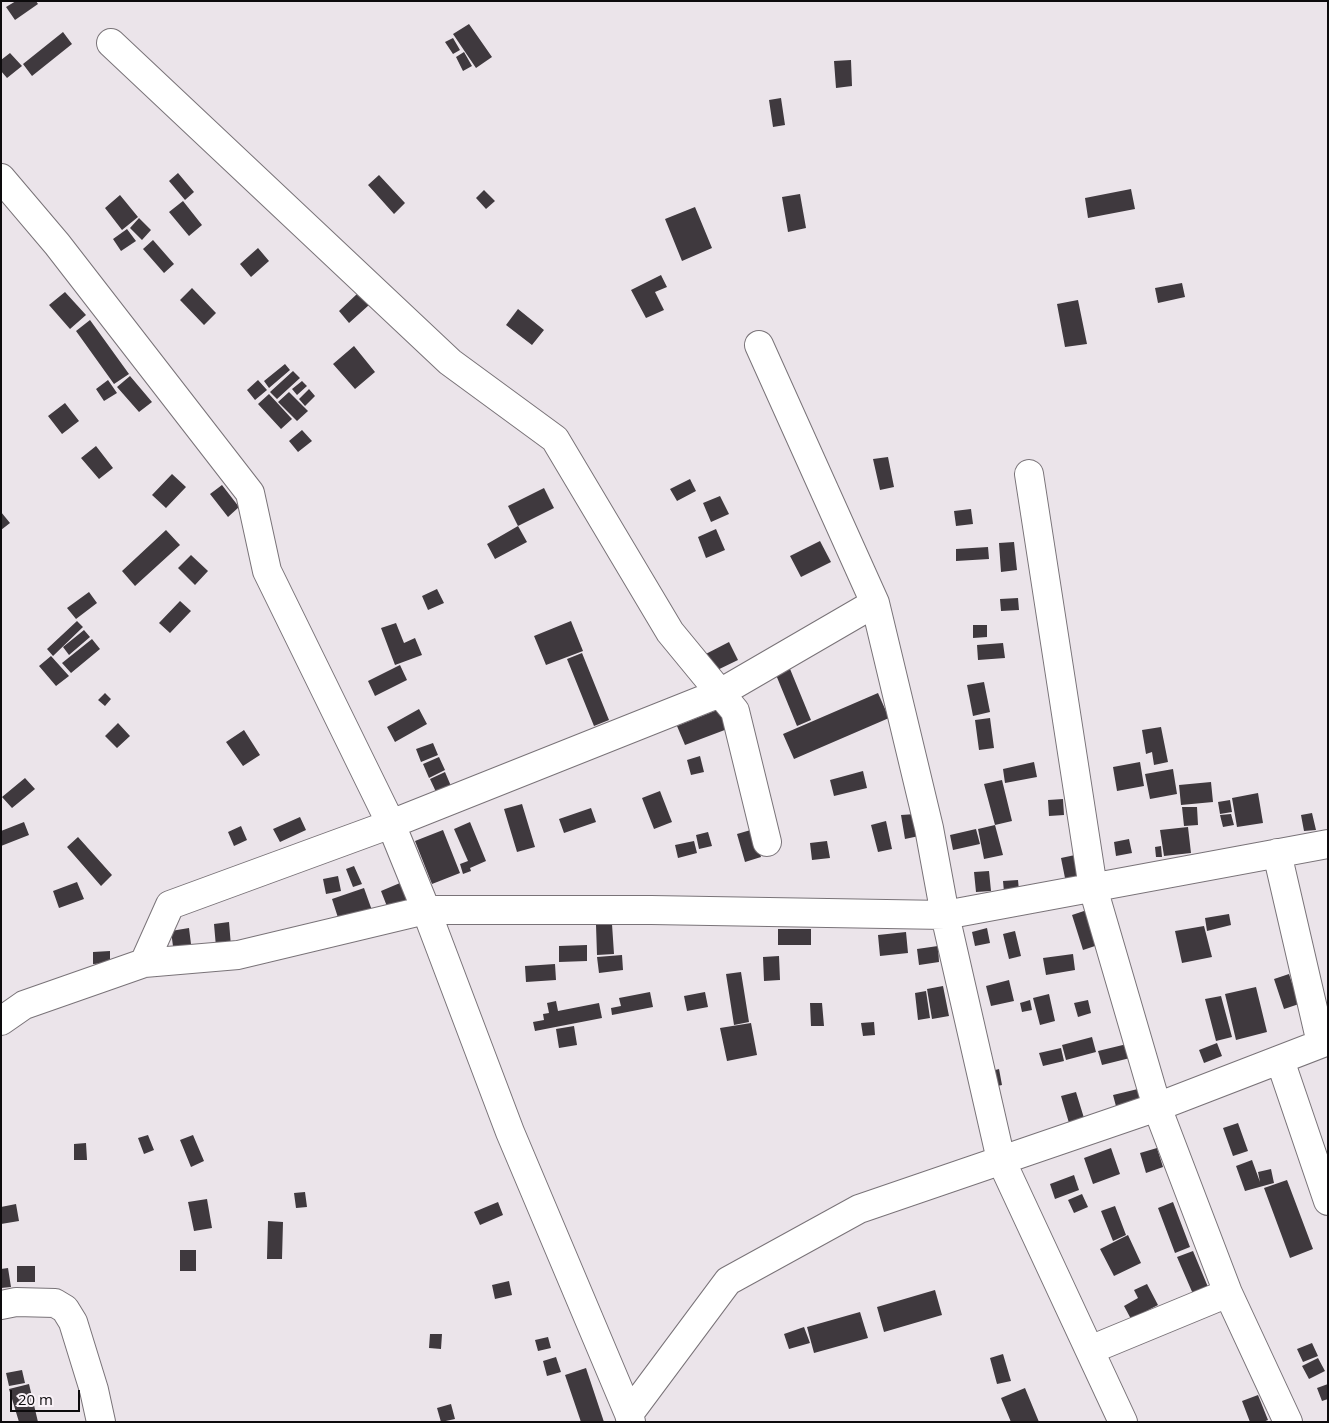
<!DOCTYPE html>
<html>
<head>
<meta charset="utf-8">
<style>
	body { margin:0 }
	#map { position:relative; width:1329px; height:1423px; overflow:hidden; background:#ebe4ea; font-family:"Open Sans",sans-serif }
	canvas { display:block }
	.frame { position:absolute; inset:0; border:2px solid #0d0b0d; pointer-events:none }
	.scale { position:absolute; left:10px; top:1390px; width:70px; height:22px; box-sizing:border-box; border:2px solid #0d0b0d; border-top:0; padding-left:6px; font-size:15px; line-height:18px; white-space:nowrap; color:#0d0b0d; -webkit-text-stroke:4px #f8f1f7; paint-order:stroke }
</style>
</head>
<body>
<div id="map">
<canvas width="1329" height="1423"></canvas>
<div class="frame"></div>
<div class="scale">20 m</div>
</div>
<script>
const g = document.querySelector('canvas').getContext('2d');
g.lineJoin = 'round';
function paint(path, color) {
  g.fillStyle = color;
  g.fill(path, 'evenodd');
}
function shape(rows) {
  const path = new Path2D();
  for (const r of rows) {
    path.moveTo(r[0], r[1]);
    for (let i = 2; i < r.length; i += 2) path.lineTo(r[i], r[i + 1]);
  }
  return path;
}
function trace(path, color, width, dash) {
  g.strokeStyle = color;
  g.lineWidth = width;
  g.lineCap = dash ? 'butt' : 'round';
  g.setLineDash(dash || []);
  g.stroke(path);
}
paint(shape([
	[16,1,36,1,38,4,15,20,6,7],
	[469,24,492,57,476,68,453,34],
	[63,32,72,44,32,76,23,64],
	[453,38,460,50,453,54,445,42],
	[464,52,472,66,463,71,456,57],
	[10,53,22,66,7,78,1,71,1,60],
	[851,60,852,86,836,88,834,61],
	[781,98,785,125,773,127,769,100],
	[178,173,194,192,185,200,169,181],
	[379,175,405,203,394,214,368,185],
	[1131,189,1135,209,1088,218,1085,198],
	[484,190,495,201,486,209,476,198],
	[800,194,806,228,788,232,782,197],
	[120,195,138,217,122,230,105,208],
	[183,201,202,225,189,236,169,212],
	[695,207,712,248,682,261,665,219],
	[139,218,151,230,142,240,130,228],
	[127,229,136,241,121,251,113,239],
	[153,240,174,264,164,273,143,249],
	[258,248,269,261,251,277,240,264],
	[661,275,667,287,655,292,664,310,646,318,631,290],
	[1182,283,1185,297,1158,303,1155,288],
	[192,288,216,313,204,325,180,300],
	[65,292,86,315,70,329,49,305],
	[358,293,369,305,349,323,339,311],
	[1078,300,1087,344,1065,347,1057,304],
	[518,309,544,330,532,345,506,325],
	[90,320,129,374,114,384,76,331],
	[354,346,375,372,355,389,333,364],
	[285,364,290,370,269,388,264,381],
	[293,371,300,378,277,399,270,392],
	[130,376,152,402,139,412,117,387],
	[108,380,117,393,104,401,96,389],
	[258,380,267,390,255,400,247,390],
	[302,381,307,386,297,395,292,389],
	[309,389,315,396,305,406,299,399],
	[289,392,308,411,297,421,278,402],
	[269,394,292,419,281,429,258,404],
	[65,403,79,421,62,434,48,416],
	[302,430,312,441,298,452,289,441],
	[96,446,113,468,99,479,81,458],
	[888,457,894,487,880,490,873,459],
	[172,474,186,487,166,508,152,495],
	[690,479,696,491,677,501,670,489],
	[222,485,239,507,228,517,210,494],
	[544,488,554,508,518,526,508,506],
	[720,496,729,514,711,522,703,503],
	[971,509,973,524,956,526,954,511],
	[1,512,10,523,1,530],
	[518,526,527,542,495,559,487,544],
	[716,529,725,550,706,558,698,537],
	[166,530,180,545,135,586,122,571],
	[820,541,831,562,801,577,790,556],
	[1014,542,1017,570,1001,572,999,543],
	[988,547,989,559,956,561,956,549],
	[191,555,208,571,195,585,178,568],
	[437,589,444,603,428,610,422,596],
	[89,592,97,603,76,619,67,608],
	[1018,598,1019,610,1001,611,1000,599],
	[180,601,191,611,170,633,159,623],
	[77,621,83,627,53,656,47,649],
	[571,621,583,651,546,665,534,636],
	[396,623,404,643,415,638,422,655,395,665,381,628],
	[973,625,987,625,987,637,973,638],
	[84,630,90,637,69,655,63,647],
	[92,639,100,649,71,673,62,663],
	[729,642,738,660,707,675,698,658],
	[1003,643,1005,658,978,660,977,645],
	[582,653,609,720,594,726,567,659],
	[51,656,69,676,56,686,39,666],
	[788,664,811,720,797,726,774,670],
	[400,665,407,680,375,696,368,681],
	[984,682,990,712,973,716,967,685],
	[105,693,111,699,105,706,98,700],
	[878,693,889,718,794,759,783,734],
	[722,708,730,728,685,745,677,726],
	[419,709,427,724,395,742,387,727],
	[990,718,994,748,979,750,975,720],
	[118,723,130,736,117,748,105,736],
	[1161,727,1168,762,1154,765,1152,752,1146,754,1142,730],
	[244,730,260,755,243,766,226,742],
	[433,743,438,755,421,762,416,749],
	[700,756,704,772,691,775,687,760],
	[439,757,445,770,429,778,423,764],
	[1034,762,1037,777,1005,783,1003,769],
	[1140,762,1144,786,1117,791,1113,767],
	[1173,769,1177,794,1150,799,1145,774],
	[863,771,867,788,834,796,830,780],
	[445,772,451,786,436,792,430,779],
	[25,778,35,789,12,808,2,797],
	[1002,780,1012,821,995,825,984,784],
	[1211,782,1213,802,1181,805,1179,785],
	[660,791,672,822,654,829,642,798],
	[1258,793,1263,823,1237,827,1232,798],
	[1063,799,1064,815,1049,816,1048,800],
	[1230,800,1232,812,1220,814,1218,802],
	[522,804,535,847,517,852,504,809],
	[1182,807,1197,807,1198,825,1184,826],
	[591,808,596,822,564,833,559,819],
	[1312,813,1316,830,1304,831,1301,815],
	[916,814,919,836,905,839,901,815],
	[1231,814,1234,825,1223,827,1220,815],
	[300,817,306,830,280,842,273,829],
	[886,821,892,849,878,852,871,825],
	[24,822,29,835,1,846,1,831],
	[470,822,486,861,470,868,471,871,463,874,460,864,468,861,454,829],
	[995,825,1003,855,984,859,978,829],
	[241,826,247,840,234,846,228,832],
	[1188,827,1191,853,1164,856,1160,830],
	[754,829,761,857,745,862,737,834],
	[976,829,980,844,953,850,950,835],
	[443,830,460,873,432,884,415,841],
	[708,832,712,846,699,849,696,835],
	[78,837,112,875,101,886,67,847],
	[1129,839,1132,853,1116,856,1114,842],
	[694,841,697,853,678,858,675,845],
	[827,841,830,858,812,860,810,843],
	[1161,846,1162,857,1156,857,1155,847],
	[1075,855,1080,881,1066,883,1061,858],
	[354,866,362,884,353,887,346,869],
	[989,871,991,891,976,892,974,872],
	[338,876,341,891,326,894,323,879],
	[1018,880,1019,891,1004,892,1003,881],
	[77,882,84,899,59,908,53,891],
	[400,883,407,901,388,909,381,891],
	[364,888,374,916,341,927,332,899],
	[1087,910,1098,945,1083,950,1072,915],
	[1229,914,1231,925,1207,931,1205,918],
	[229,922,231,946,216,947,214,924],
	[612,924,614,954,597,955,596,925],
	[1204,926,1212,957,1182,963,1175,931],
	[189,928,192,952,174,954,171,931],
	[987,928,990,943,975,946,972,932],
	[778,929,811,929,811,945,778,945],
	[1015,931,1021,956,1009,959,1003,934],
	[906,932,908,953,880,956,878,935],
	[587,945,587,961,559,962,559,946],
	[938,946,939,962,919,965,917,949],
	[110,951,110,963,93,964,93,952],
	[1073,954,1075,970,1046,975,1043,958],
	[622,955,623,970,599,973,597,957],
	[779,956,780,980,764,981,763,957],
	[555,964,556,980,526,982,525,966],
	[741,972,749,1022,734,1025,726,974],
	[1289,974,1299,1004,1284,1009,1274,979],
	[1009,980,1014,1001,991,1006,986,986],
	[943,986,949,1016,932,1019,927,989],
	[1256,987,1267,1032,1236,1040,1225,994],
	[926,991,930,1018,918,1020,915,993],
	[650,992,653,1007,612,1015,611,1008,621,1006,619,998],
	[705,992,708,1007,687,1011,684,996],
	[1049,994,1055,1021,1040,1025,1033,998],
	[1221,996,1232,1037,1216,1041,1205,999],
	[1030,1000,1032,1010,1022,1012,1020,1003],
	[1088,1000,1091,1013,1078,1017,1074,1003],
	[556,1001,558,1011,599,1003,602,1018,535,1031,533,1022,544,1020,543,1014,549,1013,547,1003],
	[810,1003,822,1003,824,1026,811,1026],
	[874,1022,875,1035,863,1036,861,1023],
	[751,1023,757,1055,727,1061,720,1028],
	[574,1026,577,1045,559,1048,556,1029],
	[1092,1037,1096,1052,1066,1060,1062,1045],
	[1217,1043,1222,1056,1204,1063,1199,1050],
	[1127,1044,1130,1058,1102,1065,1098,1051],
	[1061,1048,1064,1061,1043,1066,1039,1053],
	[999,1069,1002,1085,988,1088,984,1073],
	[1142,1088,1146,1103,1117,1110,1113,1095],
	[1076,1092,1084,1118,1069,1123,1061,1096],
	[1238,1123,1248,1151,1233,1156,1223,1128],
	[148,1135,154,1150,144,1154,138,1138],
	[193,1135,204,1161,191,1167,180,1140],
	[86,1143,87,1160,74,1160,74,1144],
	[1111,1148,1120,1174,1093,1184,1084,1158],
	[1157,1148,1163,1167,1146,1173,1140,1153],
	[1252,1160,1260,1182,1258,1172,1271,1169,1274,1183,1245,1191,1236,1166],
	[1074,1175,1079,1190,1055,1199,1050,1184],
	[1287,1180,1313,1249,1290,1258,1264,1188],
	[305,1192,307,1207,296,1208,294,1193],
	[1082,1194,1088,1207,1074,1213,1068,1200],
	[207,1199,212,1228,194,1231,188,1202],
	[498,1202,503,1215,480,1225,474,1212],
	[1173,1202,1190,1247,1175,1253,1158,1208],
	[16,1204,19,1221,1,1224,1,1207],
	[1115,1206,1126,1235,1113,1241,1101,1211],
	[268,1221,283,1222,282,1259,267,1259],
	[1128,1235,1141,1263,1114,1276,1100,1249],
	[180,1250,196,1250,196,1271,180,1271],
	[1193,1251,1208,1287,1193,1294,1177,1257],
	[17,1266,35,1266,35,1282,17,1282],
	[8,1268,11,1287,1,1288,1,1269],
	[509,1281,512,1295,495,1299,492,1285],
	[1147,1284,1158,1305,1131,1319,1124,1306,1138,1298,1134,1290],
	[935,1290,942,1315,884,1332,877,1307],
	[860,1312,868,1338,814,1353,807,1327],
	[804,1327,810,1343,789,1349,784,1334],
	[430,1334,442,1334,441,1349,429,1348],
	[548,1337,551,1348,538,1351,535,1340],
	[1312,1343,1318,1356,1303,1362,1297,1349],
	[1003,1354,1011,1381,997,1384,990,1358],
	[556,1357,561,1372,547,1376,543,1361],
	[1318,1358,1325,1371,1309,1379,1302,1366],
	[586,1368,604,1422,581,1422,565,1375],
	[22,1370,25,1383,9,1386,6,1373],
	[29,1384,38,1422,19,1422,9,1389],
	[1328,1384,1328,1399,1322,1401,1317,1388],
	[1025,1388,1039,1422,1011,1422,1001,1398],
	[1258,1395,1268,1420,1263,1422,1250,1422,1242,1401],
	[451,1404,455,1419,441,1422,437,1408]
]), '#3f393e');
const minor = shape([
	[111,43,450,362,555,439,670,632,735,711,767,842],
	[1,178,57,244,250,493,267,571,391,824,426,910,510,1132,629,1414],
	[759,345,875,603,929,828,945,915,1001,1160,1123,1422],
	[1029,474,1093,888,1157,1107,1228,1293,1288,1422],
	[1277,853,1321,1043],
	[144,963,238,955,426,910,651,910,945,915,1328,844],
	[1,1021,24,1005,144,963,170,905,391,824,720,693,875,603],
	[1280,1060,1328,1201],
	[1,1305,16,1302,55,1303,65,1309,73,1322,94,1390,101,1422],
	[1090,1350,1228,1293],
	[631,1422,629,1414,728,1281,859,1209,1157,1107,1328,1041]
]);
trace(minor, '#797378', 30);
trace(minor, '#fff', 28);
</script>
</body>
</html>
